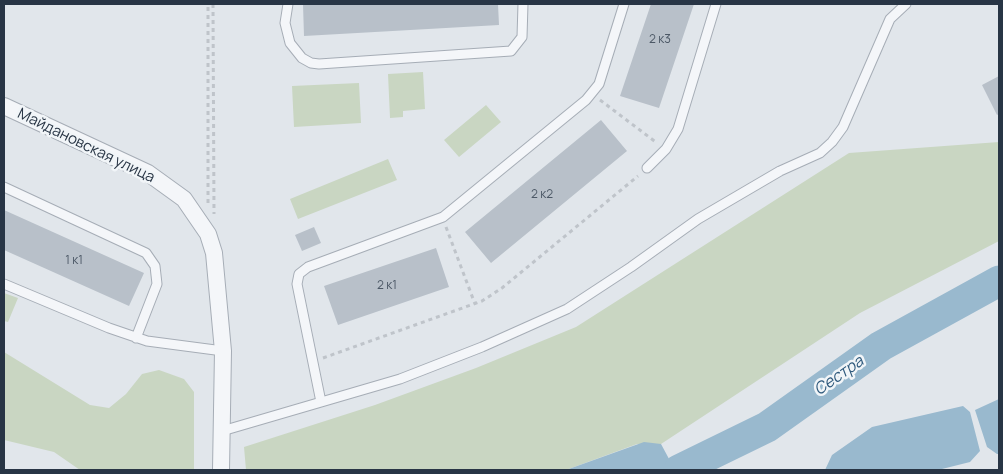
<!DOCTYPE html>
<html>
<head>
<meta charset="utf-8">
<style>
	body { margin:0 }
	#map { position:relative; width:1003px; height:474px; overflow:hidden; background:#e1e6eb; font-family:Manrope,sans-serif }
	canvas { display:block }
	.frame { position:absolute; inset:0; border:5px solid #283545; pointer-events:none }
</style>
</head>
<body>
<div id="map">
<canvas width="1003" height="474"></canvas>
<div class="frame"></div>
</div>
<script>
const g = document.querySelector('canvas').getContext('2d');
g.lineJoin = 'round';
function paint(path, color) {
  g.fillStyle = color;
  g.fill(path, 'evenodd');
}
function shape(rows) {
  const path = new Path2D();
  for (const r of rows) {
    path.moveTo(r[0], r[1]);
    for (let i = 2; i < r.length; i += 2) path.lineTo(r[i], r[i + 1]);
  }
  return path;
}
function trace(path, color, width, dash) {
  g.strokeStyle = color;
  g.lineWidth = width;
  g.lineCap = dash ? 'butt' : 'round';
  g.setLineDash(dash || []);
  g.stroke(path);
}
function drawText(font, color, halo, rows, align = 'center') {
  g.font = font + ' Manrope,sans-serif';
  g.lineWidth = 5;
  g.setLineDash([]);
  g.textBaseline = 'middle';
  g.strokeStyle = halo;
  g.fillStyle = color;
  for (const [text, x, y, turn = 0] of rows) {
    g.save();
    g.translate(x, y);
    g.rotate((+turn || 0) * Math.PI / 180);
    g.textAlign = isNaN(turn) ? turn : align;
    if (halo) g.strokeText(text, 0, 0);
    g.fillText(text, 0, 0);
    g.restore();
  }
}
paint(shape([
	[423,72,425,109,403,111,403,117,390,118,388,74],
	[359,83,361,123,294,127,292,86],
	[486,105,501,122,459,157,444,140],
	[999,142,999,241,860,313,661,444,637,444,566,470,246,470,244,447,375,405,476,368,576,327,849,153],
	[388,159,397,180,298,219,290,199],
	[4,293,18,298,8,322,4,321],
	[4,352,90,405,109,408,126,394,142,374,159,370,184,379,194,392,194,470,80,470,54,452,4,440]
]), '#c9d6c2');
paint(shape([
	[999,399,999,454,997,454,987,447,975,410],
	[963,406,970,412,980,451,970,462,938,470,825,470,832,455,872,427],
	[644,442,661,444,675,470,566,470]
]), '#99b9ce');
trace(shape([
	[679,470,767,427,881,346,999,281]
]), '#99b9ce', 31);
paint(shape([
	[303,4,498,4,499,25,304,36],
	[651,4,694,4,659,108,620,96],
	[999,76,999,114,997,115,982,85],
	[601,120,627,151,491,263,465,232],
	[4,210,144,273,129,306,4,250],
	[314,227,321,243,302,251,295,235],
	[436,248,449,287,338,325,324,286]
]), '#b8c0c9');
const lane = shape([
	[288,4,285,23,290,43,302,58,311,63,319,64,511,51,522,37,523,4],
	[647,168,666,149,678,129,716,4],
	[4,187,146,253,155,266,157,284,136,338],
	[4,284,109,328,147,341,223,351],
	[321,402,297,284,299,274,308,267,443,217,586,100,599,84,624,4],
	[222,431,400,379,482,347,567,309,631,267,698,219,780,171,820,153,832,142,843,127,890,19,906,4]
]);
const street = shape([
	[4,106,148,173,184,199,208,234,214,253,223,351,221,470]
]);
trace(lane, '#a6adb6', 11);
trace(street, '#a6adb6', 18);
trace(shape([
	[213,4,214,214],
	[600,100,657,143],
	[208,203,208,4],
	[446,227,475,304],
	[323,358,482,301,502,288,638,176]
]), '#bfc4ca', 3, [4, 4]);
trace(lane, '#f4f6f9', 9);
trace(street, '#f4f6f9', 16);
drawText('12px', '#4c5866', null, [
	["2 к3",660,40],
	["2 к2",542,195],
	["1 к1",74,261],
	["2 к1",387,286]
]);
drawText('15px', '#283545', '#f1f5f8', [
	["Майдановская улица",86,146,26]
]);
drawText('italic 16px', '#2e597c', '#f1f5f8', [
	["Сестра",839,376,-35]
]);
</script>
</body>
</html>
